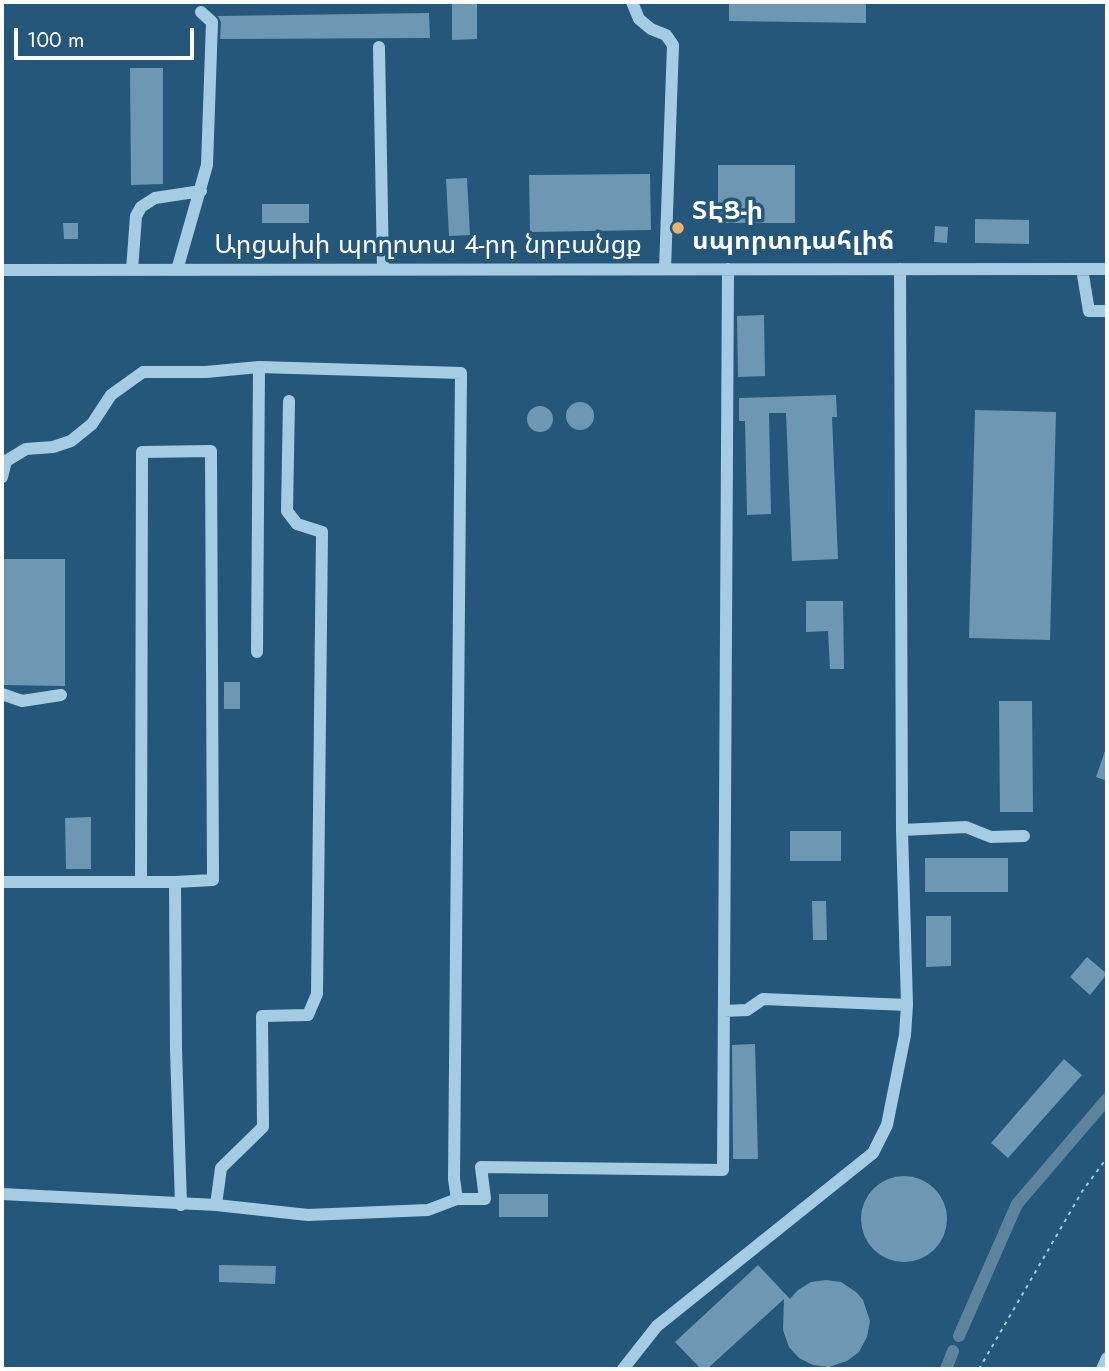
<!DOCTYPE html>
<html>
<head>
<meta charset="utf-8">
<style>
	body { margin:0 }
	#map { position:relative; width:1109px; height:1371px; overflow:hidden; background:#245779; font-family:Jost,sans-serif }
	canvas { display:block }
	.frame { position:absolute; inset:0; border:4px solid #fff; pointer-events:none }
	.scale { position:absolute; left:14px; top:28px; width:180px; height:32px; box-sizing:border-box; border:4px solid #fff; border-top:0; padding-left:9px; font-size:21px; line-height:24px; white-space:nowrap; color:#fff; -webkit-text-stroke:5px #245779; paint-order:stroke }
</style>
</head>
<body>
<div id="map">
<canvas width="1109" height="1371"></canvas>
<div class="frame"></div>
<div class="scale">100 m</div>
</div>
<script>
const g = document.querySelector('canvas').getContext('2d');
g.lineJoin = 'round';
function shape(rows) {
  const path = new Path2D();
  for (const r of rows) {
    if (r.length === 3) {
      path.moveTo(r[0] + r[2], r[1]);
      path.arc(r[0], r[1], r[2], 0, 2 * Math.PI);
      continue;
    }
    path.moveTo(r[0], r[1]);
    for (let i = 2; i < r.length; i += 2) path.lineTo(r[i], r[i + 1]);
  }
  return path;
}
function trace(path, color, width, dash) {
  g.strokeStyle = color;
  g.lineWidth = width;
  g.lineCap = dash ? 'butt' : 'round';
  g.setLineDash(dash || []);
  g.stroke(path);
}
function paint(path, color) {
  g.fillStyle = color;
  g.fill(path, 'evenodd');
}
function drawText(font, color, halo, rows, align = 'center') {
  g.font = font + ' Jost,"Noto Sans Armenian",sans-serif';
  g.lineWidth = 7;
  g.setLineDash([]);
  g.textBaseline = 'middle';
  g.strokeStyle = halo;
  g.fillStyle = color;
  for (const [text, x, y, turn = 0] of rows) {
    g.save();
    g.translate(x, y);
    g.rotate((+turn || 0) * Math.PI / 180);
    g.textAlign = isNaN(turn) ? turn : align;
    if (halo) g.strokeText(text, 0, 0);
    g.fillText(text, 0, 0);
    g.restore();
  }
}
trace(shape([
	[959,1336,1017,1204,1107,1099],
	[946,1369,953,1351]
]), '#5e839c', 12);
paint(shape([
	[452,2,477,2,477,39,452,40],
	[729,2,866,2,866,23,729,21],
	[429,13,430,38,220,39,221,22,218,16],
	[130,68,163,68,163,184,131,185],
	[718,165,795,165,795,223,718,223],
	[650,174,651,230,530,232,529,175],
	[467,178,470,235,449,236,446,179],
	[262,204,309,204,309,223,262,223],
	[975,219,1029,220,1029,244,975,243],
	[63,223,78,223,78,239,64,239],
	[935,226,948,227,947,243,934,242],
	[764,315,765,376,738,377,737,316],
	[836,395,837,417,832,417,838,559,792,561,786,413,769,413,771,514,747,515,745,421,739,421,739,398],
	[580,416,14],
	[540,419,13],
	[975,410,1056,412,1050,640,969,638],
	[2,559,65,559,65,686,2,685],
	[806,601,843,601,844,669,830,669,828,631,806,632],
	[224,682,240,682,240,709,224,709],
	[999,701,1032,701,1033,812,1000,812],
	[1106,748,1107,748,1107,781,1096,777],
	[91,817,91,869,66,869,65,818],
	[790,831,841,831,841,861,790,861],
	[925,858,1008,858,1008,892,925,892],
	[812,901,826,901,827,940,813,940],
	[926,916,951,916,951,966,926,967],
	[1087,957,1107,974,1090,995,1070,977],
	[755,1044,758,1159,733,1159,732,1045],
	[1064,1059,1082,1075,1008,1158,991,1143],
	[904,1219,43],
	[499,1194,548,1194,548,1217,499,1217],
	[219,1265,276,1266,275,1284,219,1282],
	[758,1265,790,1299,798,1290,811,1282,826,1280,841,1282,856,1292,863,1300,870,1321,867,1337,859,1352,847,1361,829,1367,813,1365,799,1358,789,1347,783,1330,784,1299,707,1369,701,1369,675,1342]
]), '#6e97b3');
trace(shape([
	[979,1369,1083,1190,1107,1158]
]), '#a6cce4', 2, [3.5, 5]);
trace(shape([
	[632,2,639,19,651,29,666,35,673,45,665,269],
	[379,47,383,269],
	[1082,269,1089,311,1107,311],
	[2,270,1107,269],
	[132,270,136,216,141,207,155,198,201,191],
	[177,270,207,165,212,22,201,12],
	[2,477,6,461,26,449,53,447,71,441,92,424,111,395,143,372,206,372,259,367],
	[257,652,259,367,461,373,454,1179,457,1199],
	[2,694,22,701,61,695],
	[902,830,966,827,991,837,1024,836],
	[2,882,175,882],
	[141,882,142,452,211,451,213,880,175,882,176,1049,181,1205],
	[724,1011,747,1010,763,999,907,1005,902,830,900,269],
	[2,1194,216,1205,308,1215,428,1210,457,1199,485,1199,481,1167,723,1170,728,269],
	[216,1205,221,1168,263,1127,262,1016,308,1015,317,994,322,532,297,524,287,511,289,401],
	[623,1369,657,1326,873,1153,887,1125,905,1035,907,1005],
	[1102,1369,1107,1358]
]), '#a6cce4', 12);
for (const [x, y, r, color] of [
	[678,228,7,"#edb26b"]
]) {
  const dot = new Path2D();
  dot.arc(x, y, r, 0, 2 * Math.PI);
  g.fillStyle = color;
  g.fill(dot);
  trace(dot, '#245779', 2.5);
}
drawText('bold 26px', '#fff', '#245779', [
	["ՏԷՑ-ի",692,213],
	["սպորտդահլիճ",692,243]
], 'left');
drawText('26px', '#fff', '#245779', [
	["Արցախի պողոտա 4-րդ նրբանցք",428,247]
]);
</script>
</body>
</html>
